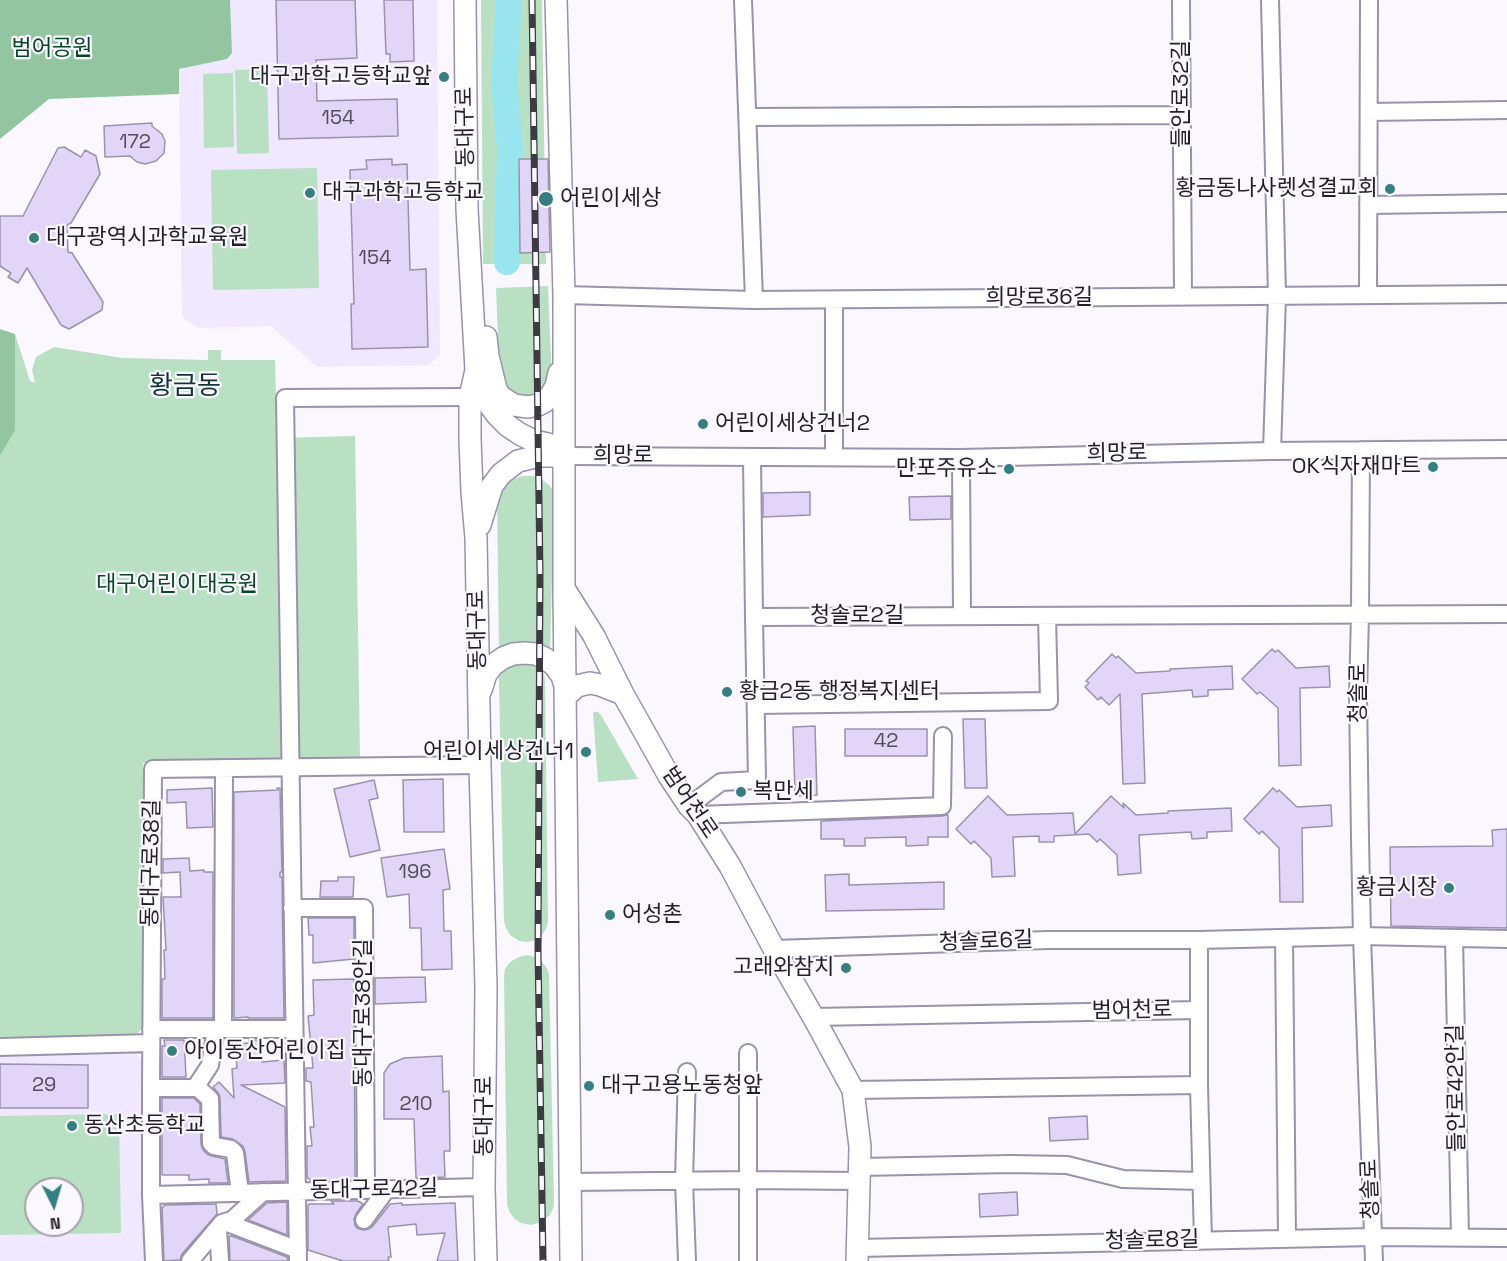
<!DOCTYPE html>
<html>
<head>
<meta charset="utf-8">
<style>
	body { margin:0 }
	#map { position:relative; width:1507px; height:1261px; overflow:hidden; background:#faf8fe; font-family:"Space Grotesk",sans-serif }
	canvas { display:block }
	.north { position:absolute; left:24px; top:1177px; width:60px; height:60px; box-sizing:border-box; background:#faf8fe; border:2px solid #a4a1a9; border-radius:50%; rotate:175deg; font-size:16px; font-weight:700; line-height:24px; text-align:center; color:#221f29 }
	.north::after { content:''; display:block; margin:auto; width:21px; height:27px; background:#357e82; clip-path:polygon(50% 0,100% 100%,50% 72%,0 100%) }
</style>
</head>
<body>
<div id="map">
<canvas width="1507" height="1261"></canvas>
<div class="north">N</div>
</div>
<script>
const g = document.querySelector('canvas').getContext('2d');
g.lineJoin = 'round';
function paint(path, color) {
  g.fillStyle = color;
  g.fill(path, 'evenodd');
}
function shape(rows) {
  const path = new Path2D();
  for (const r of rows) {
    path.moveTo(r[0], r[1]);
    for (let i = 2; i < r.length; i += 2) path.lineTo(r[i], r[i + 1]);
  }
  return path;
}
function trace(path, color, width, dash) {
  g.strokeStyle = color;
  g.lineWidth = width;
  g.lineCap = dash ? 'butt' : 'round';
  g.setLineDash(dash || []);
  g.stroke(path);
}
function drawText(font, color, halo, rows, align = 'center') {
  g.font = font + ' "Space Grotesk","Noto Sans KR",sans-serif';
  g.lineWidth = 4.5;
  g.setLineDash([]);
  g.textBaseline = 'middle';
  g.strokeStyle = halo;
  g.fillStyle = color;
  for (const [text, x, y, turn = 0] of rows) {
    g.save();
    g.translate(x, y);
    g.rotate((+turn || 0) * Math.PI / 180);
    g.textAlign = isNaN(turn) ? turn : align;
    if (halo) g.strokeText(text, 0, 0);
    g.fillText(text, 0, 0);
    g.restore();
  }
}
paint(shape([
	[230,0,437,0,440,355,429,365,317,367,271,326,198,328,182,317,179,69,226,59,232,54],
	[135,1053,145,1064,144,1259,141,1261,0,1261,0,1057],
	[36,1189,72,1189,72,1225,36,1225]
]), '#efe8fe');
paint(shape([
	[481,0,542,0,546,264,483,264],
	[267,69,269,153,237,154,235,70],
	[233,73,234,147,204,148,203,74],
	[317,168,319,288,213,290,211,170],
	[548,286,552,384,527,404,500,386,496,288],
	[15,334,30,381,35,383,32,370,36,357,54,347,123,358,208,360,208,350,221,350,221,360,275,360,277,438,355,436,360,758,143,763,142,1028,134,1038,0,1040,0,456,15,429],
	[522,476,533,476,541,479,549,485,553,490,554,495,550,657,531,644,522,642,517,643,499,655,497,496,509,481],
	[523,660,539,667,544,675,545,681,548,922,546,929,542,935,538,939,528,942,519,941,510,935,506,928,504,921,499,683,499,677,503,669],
	[594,712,598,712,601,715,638,779,598,782,593,713],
	[527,955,535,957,541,961,547,968,549,974,554,1199,554,1206,550,1215,541,1222,531,1225,521,1223,515,1219,510,1213,507,1205,504,975,505,969,510,962,519,957],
	[119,1114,121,1233,0,1235,0,1116],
	[36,1189,72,1189,72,1225,36,1225]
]), '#b9e0c2');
paint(shape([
	[0,0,230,0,232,53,227,59,179,69,179,94,49,99,0,139,0,144],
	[0,329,15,334,15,430,0,456]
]), '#92c5a0');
trace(shape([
	[507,262,510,148,504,81,509,0]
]), '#99e5ef', 26);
const building = shape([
	[276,0,355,0,357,58,316,60,317,101,397,99,398,136,279,139,276,0],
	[384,0,413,0,414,61,390,62,390,54,386,54,384,0],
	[152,123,152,126,162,134,165,141,164,153,156,161,145,164,137,162,130,156,105,157,104,126,152,123],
	[64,147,81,157,85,150,96,156,100,174,71,223,67,225,68,252,72,253,103,302,102,310,69,329,61,325,27,268,18,283,8,277,11,273,0,266,0,216,23,216,58,148,64,147],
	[392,159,392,165,407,164,410,270,426,269,428,347,352,349,351,304,354,304,350,170,367,169,366,160,392,159],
	[519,159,548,159,550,252,520,253,519,159],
	[810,492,810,515,763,517,763,493,810,492],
	[951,496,951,519,910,520,909,497,951,496],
	[1272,649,1275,652,1278,650,1296,668,1329,666,1330,687,1300,688,1301,765,1279,766,1278,708,1260,692,1257,694,1242,679,1272,649],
	[1112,654,1116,658,1118,656,1136,673,1170,671,1170,669,1232,666,1233,689,1208,690,1208,696,1193,697,1192,690,1142,694,1145,783,1123,784,1120,694,1109,705,1101,697,1098,700,1085,687,1089,683,1086,681,1112,654],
	[963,719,985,719,987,788,965,788,963,719],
	[815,726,817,795,795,796,793,727,815,726],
	[845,729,927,729,927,756,845,756,845,729],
	[443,779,444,832,404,832,403,780,443,779],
	[374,780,378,798,369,800,380,850,350,857,334,789,374,780],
	[212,788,213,827,187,828,186,802,167,803,167,790,212,788],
	[277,788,280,788,282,872,280,872,280,877,282,877,284,1018,248,1018,248,1017,234,1018,234,792,278,790,277,788],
	[1273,788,1277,792,1279,790,1297,807,1331,805,1332,826,1302,828,1303,902,1280,902,1279,848,1262,831,1259,834,1244,819,1273,788],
	[988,796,1007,815,1073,813,1075,834,1111,796,1124,808,1123,803,1136,815,1168,813,1168,811,1231,808,1232,831,1207,832,1207,838,1192,839,1191,832,1139,835,1141,873,1118,875,1117,855,1100,839,1097,842,1089,834,1054,836,1054,842,1039,842,1039,836,1013,837,1015,876,992,877,991,858,974,841,971,844,956,829,988,796],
	[948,815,948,837,928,837,928,845,906,846,906,837,865,838,865,846,844,846,844,839,821,839,821,821,942,816,948,815],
	[1507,829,1507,928,1391,926,1390,847,1493,846,1492,830,1507,829],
	[444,849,450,889,443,890,444,931,451,931,452,969,422,970,421,928,410,928,409,894,387,897,381,858,444,849],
	[189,858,190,871,204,870,204,872,213,872,213,1018,162,1018,162,979,165,979,164,950,166,950,163,897,181,897,180,872,163,873,163,859,189,858],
	[849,874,849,885,944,882,944,909,826,911,825,875,849,874],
	[338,877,354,877,353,897,320,897,321,881,338,881,338,877],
	[308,918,354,918,354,959,313,963,313,935,309,935,308,918],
	[425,977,426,1002,375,1004,375,978,425,977],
	[354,979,355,1180,311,1181,307,1177,307,1146,312,1146,310,1127,314,1127,311,1082,306,1081,306,1068,313,1068,308,1016,314,1015,313,980,354,979],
	[164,1040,184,1040,186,1077,162,1077,162,1046,165,1046,164,1040],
	[249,1040,260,1040,262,1062,284,1060,285,1083,241,1085,285,1107,286,1181,249,1182,245,1152,243,1146,233,1139,221,1137,220,1098,219,1094,213,1087,219,1082,234,1098,232,1069,237,1068,235,1044,249,1043,249,1040],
	[442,1056,443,1092,449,1091,450,1151,444,1151,445,1177,416,1178,414,1119,384,1119,384,1073,390,1064,404,1058,442,1056],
	[0,1064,88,1065,88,1108,0,1108,0,1064],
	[162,1098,194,1098,200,1104,201,1144,203,1150,207,1154,212,1156,225,1159,228,1183,209,1183,209,1179,189,1180,189,1175,162,1175,162,1098],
	[1087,1116,1088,1139,1050,1141,1049,1118,1087,1116],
	[1017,1192,1018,1215,980,1217,979,1194,1017,1192],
	[331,1201,358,1201,363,1204,356,1214,354,1219,355,1225,357,1228,363,1230,369,1229,372,1227,390,1204,402,1203,402,1205,455,1203,458,1261,437,1261,445,1233,417,1235,416,1224,388,1227,391,1257,388,1257,389,1261,343,1261,308,1250,308,1206,309,1204,334,1204,331,1201],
	[287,1202,287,1235,248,1220,267,1203,287,1202],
	[216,1204,217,1214,182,1254,180,1260,164,1261,162,1208,165,1205,216,1204],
	[229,1236,232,1236,287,1257,288,1261,230,1261,229,1236]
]);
paint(building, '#e1d6f7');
trace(building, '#9a92ac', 1.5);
const minor = shape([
	[743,0,754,300],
	[1181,0,1183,297],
	[1270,0,1277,296,1272,451],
	[1369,112,1507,110],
	[748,117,1182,115],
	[1368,205,1507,203],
	[564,295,754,300,1507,294],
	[1368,295,1369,0],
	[834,300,834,457],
	[1361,450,1360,615,1358,694,1360,839,1362,936,1374,1261],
	[565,456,961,458,1272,451,1507,449],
	[752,457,754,617],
	[961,458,962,616],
	[756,705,1049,701,1047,616],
	[689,806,721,782,757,780,754,617,1507,614],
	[698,815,942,806,943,736],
	[292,908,364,908,366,1190],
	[1284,938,1287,1239],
	[1454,938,1460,1237],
	[1199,940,1199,1085,1203,1240],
	[774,949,1048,940,1199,940,1362,936,1507,939],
	[813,1017,1199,1010],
	[151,1029,294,1029],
	[223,1029,224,768],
	[0,1047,151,1043],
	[748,1053,748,1261],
	[687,1072,684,1181,687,1261],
	[151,1088,198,1088,210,1099,211,1143,214,1146,231,1149,235,1153,240,1193],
	[195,1088,210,1065,216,1029],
	[853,1090,1199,1085],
	[860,1167,1011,1164,1067,1165,1123,1179,1201,1181],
	[570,1182,747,1180,860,1181],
	[151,1195,484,1187],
	[364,1220,387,1189],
	[225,1222,298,1250],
	[218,1228,220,1261],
	[858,1248,1373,1237,1507,1238],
	[154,1261,151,1195,151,1088,153,769,480,765],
	[190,1261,222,1223,232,1220,263,1192],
	[298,1261,285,398,470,397]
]);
const major = shape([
	[465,0,467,209,476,370,470,397,470,439,472,492,476,538,480,765,486,987,484,1187,486,1261],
	[556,0,564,295,564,590,571,1261],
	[486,337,488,356,496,389,500,396,514,405,528,407,538,405,544,402,551,395,556,386,559,373],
	[477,375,481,390,488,403,497,415,508,426,520,434,534,441,548,444,562,453],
	[480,525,492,486,501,474,518,461,540,456,565,456],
	[565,590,594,636,623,694,669,776,689,806,698,815,730,866,774,949,815,1020,853,1090,860,1147,857,1261],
	[481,690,486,674,493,665,503,658,513,654,525,653,536,654,546,659,555,666,562,676,565,686],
	[566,696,577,686,590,683,600,685,623,694]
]);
trace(minor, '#9a91ab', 20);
trace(major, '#9a91ab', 24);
trace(minor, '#fff', 16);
trace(major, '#fff', 21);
const rail = shape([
	[532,0,540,572,538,951,543,1261]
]);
trace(rail, '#3d3a43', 7);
trace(rail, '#faf8fe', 4.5, [14]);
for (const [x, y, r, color] of [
	[444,77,6,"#357e82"],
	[1390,189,6,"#357e82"],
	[310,193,6,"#357e82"],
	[546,199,8,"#357e82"],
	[34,238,6,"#357e82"],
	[703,424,6,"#357e82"],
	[1433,467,6,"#357e82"],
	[1009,469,6,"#357e82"],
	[727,692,6,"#357e82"],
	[586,752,6,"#357e82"],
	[741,792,6,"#357e82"],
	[1449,888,6,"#357e82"],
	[610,915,6,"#357e82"],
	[846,968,6,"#357e82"],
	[172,1051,6,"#357e82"],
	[589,1086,6,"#357e82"],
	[72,1126,6,"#357e82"]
]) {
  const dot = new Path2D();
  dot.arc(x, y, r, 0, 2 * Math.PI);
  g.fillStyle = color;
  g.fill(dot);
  trace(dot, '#faf8fe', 2);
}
drawText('20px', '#524d5c', null, [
	["154",338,119],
	["172",135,143],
	["154",375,259],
	["42",886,742],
	["196",415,873],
	["29",44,1086],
	["210",416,1105]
]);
drawText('22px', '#084623', '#faf8fe', [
	["범어공원",52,49],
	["대구어린이대공원",177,585]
]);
drawText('22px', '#221f29', '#faf8fe', [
	["대구과학고등학교앞",432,77,"right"],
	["황금동나사렛성결교회",1378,189,"right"],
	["대구과학고등학교",322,193],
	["어린이세상",560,199],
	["대구광역시과학교육원",46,238],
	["어린이세상건너2",715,424],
	["OK식자재마트",1421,467,"right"],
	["만포주유소",997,469,"right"],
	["황금2동 행정복지센터",739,692],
	["어린이세상건너1",574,752,"right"],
	["복만세",753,792],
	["황금시장",1437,888,"right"],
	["어성촌",622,915],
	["고래와참치",834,968,"right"],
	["아이동산어린이집",184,1051],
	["대구고용노동청앞",601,1086],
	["동산초등학교",84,1126]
], 'left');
drawText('22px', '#221f29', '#faf8fe', [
	["들안로32길",1182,94,-90],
	["동대구로",466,127,-91],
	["희망로36길",1039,298],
	["희망로",1117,454,-1],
	["희망로",623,456],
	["청솔로2길",857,616],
	["동대구로",478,630,-91],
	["청솔로",1359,693,-90],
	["범어천로",689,803,56],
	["동대구로38길",152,863,-89],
	["청솔로6길",986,942,-2],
	["범어천로",1132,1011,-1],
	["동대구로38안길",364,1013,-90],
	["들안로42안길",1457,1088,-91],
	["동대구로",485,1116,-90],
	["청솔로",1371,1189,-92],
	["동대구로42길",374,1190,-1],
	["청솔로8길",1152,1241,-1]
]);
drawText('26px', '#113435', '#faf8fe', [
	["황금동",185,387]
]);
</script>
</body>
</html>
